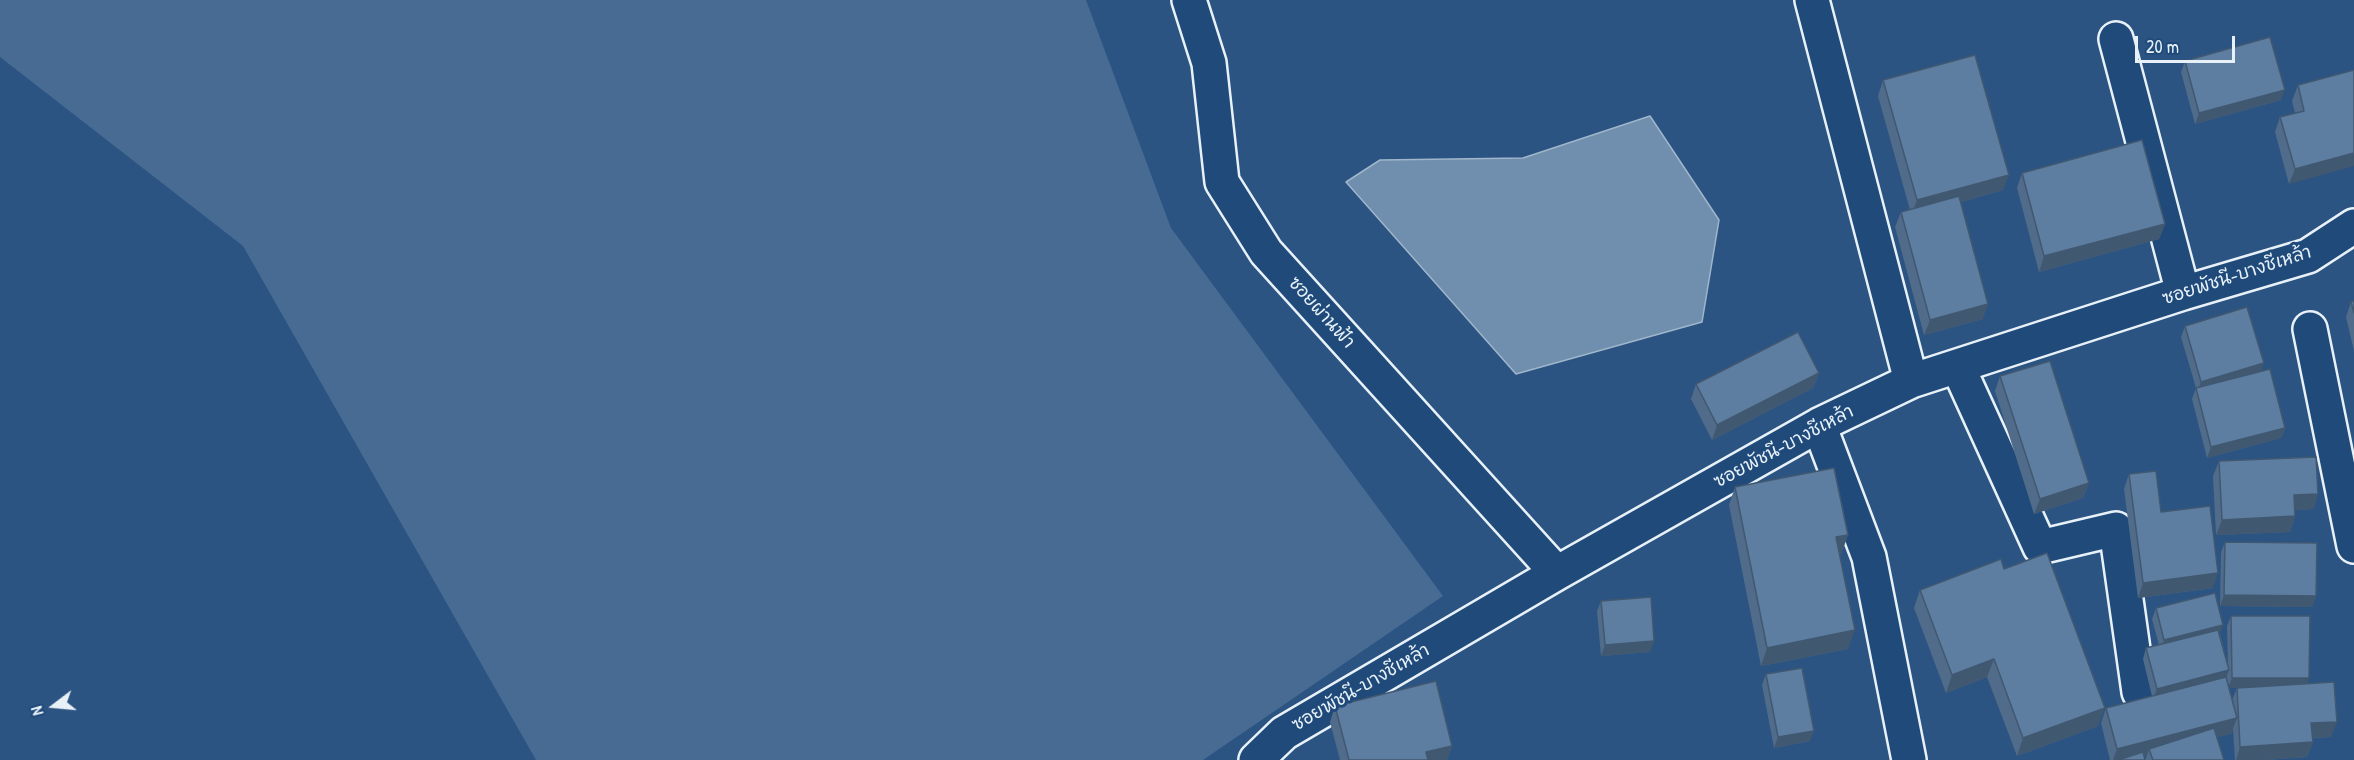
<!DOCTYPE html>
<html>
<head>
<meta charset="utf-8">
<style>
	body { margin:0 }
	#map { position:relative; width:2354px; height:760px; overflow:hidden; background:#2b5482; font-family:"Patrick Hand",sans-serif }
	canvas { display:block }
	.north { position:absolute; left:24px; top:676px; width:60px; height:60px; -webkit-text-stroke:4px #1f4a7a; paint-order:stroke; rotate:254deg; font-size:16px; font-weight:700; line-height:24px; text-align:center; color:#e8f1f8 }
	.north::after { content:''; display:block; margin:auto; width:21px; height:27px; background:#e8f1f8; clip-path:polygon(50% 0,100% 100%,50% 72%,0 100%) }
	.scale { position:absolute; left:2135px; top:36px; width:100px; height:27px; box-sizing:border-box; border:3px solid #e8f1f8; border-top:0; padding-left:8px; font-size:18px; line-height:21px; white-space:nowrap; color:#e8f1f8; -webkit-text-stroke:4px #1f4a7a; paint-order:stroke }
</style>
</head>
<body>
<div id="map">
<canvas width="2354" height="760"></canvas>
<div class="north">N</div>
<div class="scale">20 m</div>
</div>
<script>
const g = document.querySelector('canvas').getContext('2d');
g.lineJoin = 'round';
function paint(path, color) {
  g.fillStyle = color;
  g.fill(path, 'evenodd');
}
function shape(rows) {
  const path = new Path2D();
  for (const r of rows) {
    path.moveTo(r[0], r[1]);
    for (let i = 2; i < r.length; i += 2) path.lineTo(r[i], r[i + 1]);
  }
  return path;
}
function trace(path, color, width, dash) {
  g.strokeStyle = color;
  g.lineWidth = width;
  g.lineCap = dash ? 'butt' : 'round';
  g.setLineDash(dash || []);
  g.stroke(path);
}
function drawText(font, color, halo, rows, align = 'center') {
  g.font = font + ' "Patrick Hand","Playpen Sans Thai",sans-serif';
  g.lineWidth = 6;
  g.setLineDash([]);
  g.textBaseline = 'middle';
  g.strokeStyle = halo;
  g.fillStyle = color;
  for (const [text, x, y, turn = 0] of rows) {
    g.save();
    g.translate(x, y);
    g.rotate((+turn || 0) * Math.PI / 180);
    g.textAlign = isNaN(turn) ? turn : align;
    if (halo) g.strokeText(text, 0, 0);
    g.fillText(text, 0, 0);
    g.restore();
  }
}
paint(shape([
	[0,0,1086,0,1171,228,1443,596,1203,760,536,760,243,246,0,57]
]), '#476b93');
const water = shape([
	[1650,116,1719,220,1702,322,1516,374,1346,182,1380,160,1523,158,1650,116]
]);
paint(water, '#708ead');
trace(water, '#a0b6cb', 1.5);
const minor = shape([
	[1189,0,1209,63,1222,182,1266,252,1557,573],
	[1812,0,1911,381],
	[2116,39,2183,293],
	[2310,329,2354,546],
	[1958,367,2040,547,2116,529,2139,692],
	[1819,425,1869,557,1909,760],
	[1256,760,1284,733,1557,573,1819,425,1911,381,2183,293,2308,256,2354,226]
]);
trace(minor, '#e8f1f8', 38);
trace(minor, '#1f4a7a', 33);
paint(shape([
	[2185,61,2281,100,2195,124,2181,72],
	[2354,70,2289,184,2275,132,2280,117,2295,113,2292,101,2298,85],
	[1883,80,2003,190,1961,202,1983,319,1924,335,1895,227,1901,212,1910,210,1878,96],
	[2022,173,2165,224,2159,239,2039,272,2017,188],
	[2354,301,2354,351,2346,317,2351,302],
	[2185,326,2261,371,2285,428,2281,438,2207,458,2192,399,2196,388,2181,337],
	[1819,373,1813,388,1712,440,1691,399,1696,384],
	[2000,376,2089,483,2083,498,2034,514,1995,391],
	[2219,461,2318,494,2313,509,2295,510,2295,516,2290,532,2216,535,2213,476],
	[2129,474,2161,512,2213,588,2138,598,2124,489],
	[1735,487,1848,535,1841,554,1840,554,1848,649,1761,666,1729,505],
	[2225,542,2316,596,2312,607,2220,606,2221,552],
	[2004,569,2098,726,2017,756,1987,677,1946,693,1914,608,1920,590],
	[1601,601,1650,652,1601,656,1597,611],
	[2156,608,2220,634,2228,665,2227,626,2231,616,2307,683,2331,737,2312,738,2313,742,2307,757,2264,760,2235,760,2233,729,2231,734,2217,737,2153,760,2145,760,2147,755,2144,756,2145,760,2110,760,2101,723,2106,708,2152,696,2143,659,2146,648,2159,645,2152,619],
	[2229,688,2237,688,2232,700],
	[1766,674,1810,741,1774,748,1762,685],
	[1335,706,1452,746,1447,760,1340,760,1330,722]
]), '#506c8a');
paint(shape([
	[2285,90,2281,100,2195,124,2199,113],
	[2354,153,2354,166,2289,184,2295,169],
	[2009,175,2003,190,1911,216,1917,200],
	[2165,224,2159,239,2039,272,2044,256],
	[1988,304,1983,319,1924,335,1930,320],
	[2264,363,2260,373,2197,392,2201,382],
	[1819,373,1813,388,1712,440,1717,425],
	[2285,428,2281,438,2207,458,2211,447],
	[2089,483,2083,498,2034,514,2040,499],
	[2318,494,2313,509,2288,511,2294,495],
	[2295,516,2290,532,2216,535,2222,520],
	[1848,535,1841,554,1830,556,1836,537],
	[2218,573,2213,588,2138,598,2143,583],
	[2224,595,2316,596,2312,607,2220,606],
	[2223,625,2219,636,2161,651,2164,640],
	[1855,630,1848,649,1761,666,1767,648],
	[1654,641,1650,652,1601,656,1605,645],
	[1994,659,1987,677,1946,693,1952,675],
	[2229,670,2225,681,2153,699,2157,689],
	[2232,678,2309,678,2306,689,2228,688],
	[2105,708,2098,726,2017,756,2023,738],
	[2237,718,2231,734,2151,754,2149,749,2147,755,2129,760,2113,760,2117,749],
	[2337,722,2331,737,2306,738,2311,723],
	[1814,731,1810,741,1774,748,1778,737],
	[2313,742,2307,757,2264,760,2236,760,2240,747],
	[1452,746,1447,760,1423,760,1426,752]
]), '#415871');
const building = shape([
	[2270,37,2285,90,2199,113,2185,61,2270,37],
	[1975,55,2009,175,1917,200,1883,80,1975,55],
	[2354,70,2354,153,2295,169,2280,117,2304,111,2298,85,2354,70],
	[2142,140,2165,224,2044,256,2022,173,2142,140],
	[1959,196,1988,304,1930,320,1901,212,1959,196],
	[2354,301,2354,313,2351,302,2354,301],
	[2247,307,2264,363,2201,382,2185,326,2247,307],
	[1798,332,1819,373,1717,425,1696,384,1798,332],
	[2050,361,2089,483,2040,499,2000,376,2050,361],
	[2270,369,2285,428,2211,447,2196,388,2270,369],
	[2316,457,2318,494,2294,495,2295,516,2222,520,2219,461,2316,457],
	[1834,468,1848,535,1836,537,1855,630,1767,648,1735,487,1834,468],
	[2156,471,2161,512,2210,506,2218,573,2143,583,2129,474,2156,471],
	[2225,542,2317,543,2316,596,2224,595,2225,542],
	[2047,553,2105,708,2023,738,1994,659,1952,675,1920,590,2001,559,2004,569,2047,553],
	[2215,593,2223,625,2164,640,2156,608,2215,593],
	[1651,597,1654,641,1605,645,1601,601,1651,597],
	[2231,616,2310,616,2309,678,2232,678,2231,616],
	[2218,630,2229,670,2157,689,2146,648,2218,630],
	[1802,668,1814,731,1778,737,1766,674,1802,668],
	[2226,677,2237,718,2117,749,2106,708,2226,677],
	[1436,681,1452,746,1426,752,1428,760,1349,760,1335,706,1436,681],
	[2334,682,2337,722,2311,723,2313,742,2240,747,2237,688,2334,682],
	[2214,728,2224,760,2153,760,2149,749,2214,728],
	[2143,752,2145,760,2118,760,2143,752]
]);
paint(building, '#5d7da1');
trace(building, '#415871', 1.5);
drawText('18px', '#e8f1f8', '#1f4a7a', [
	["ซอยพัชนี-บางชีเหล้า",2237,276,-18],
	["ซอยผ่านฟ้า",1321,313,48],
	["ซอยพัชนี-บางชีเหล้า",1784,447,-28],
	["ซอยพัชนี-บางชีเหล้า",1361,688,-30]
]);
</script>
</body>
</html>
